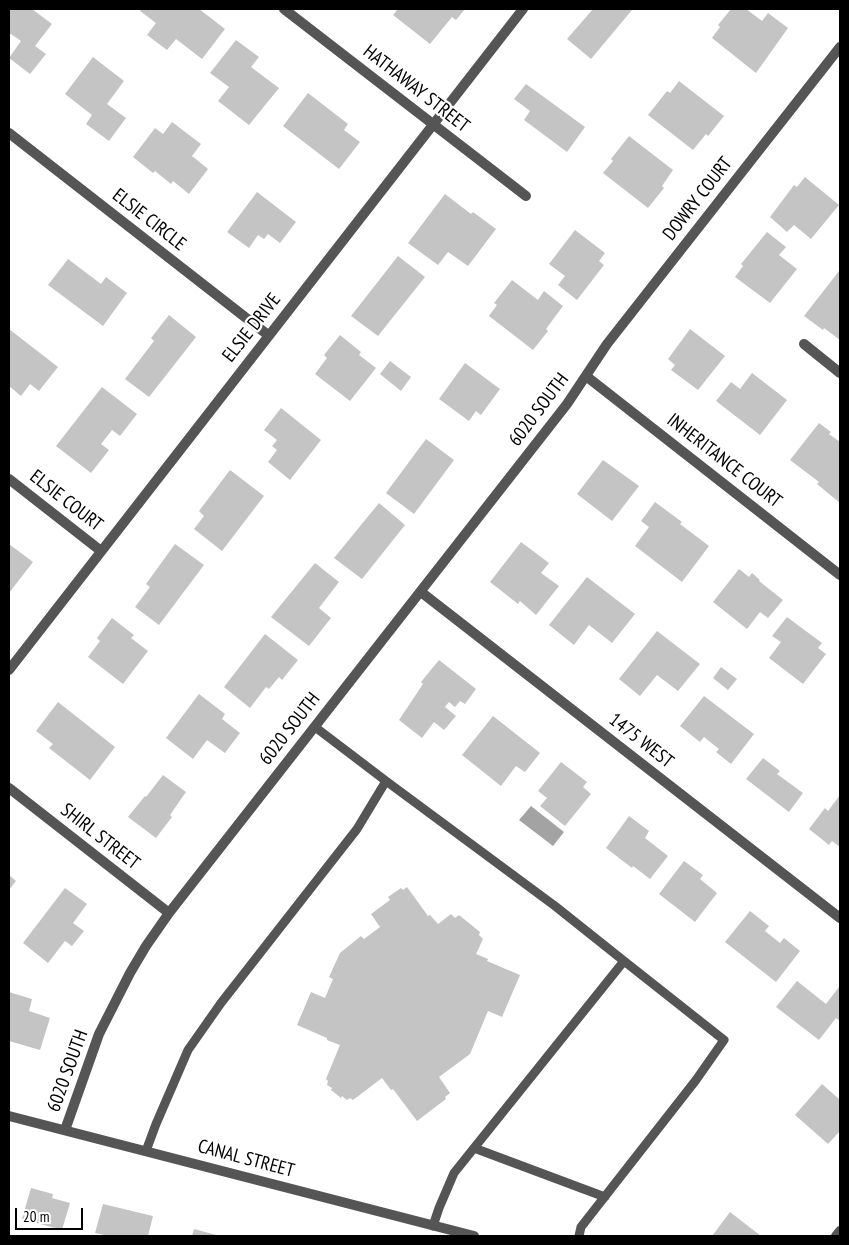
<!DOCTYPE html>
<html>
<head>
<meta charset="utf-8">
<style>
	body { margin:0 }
	#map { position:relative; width:849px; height:1245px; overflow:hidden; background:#fff; font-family:"PT Sans Narrow",sans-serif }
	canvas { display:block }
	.frame { position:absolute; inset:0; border:10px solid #000; pointer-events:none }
	.scale { position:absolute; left:15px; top:1208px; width:68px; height:22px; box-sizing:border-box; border:2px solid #000; border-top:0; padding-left:6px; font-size:15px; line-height:18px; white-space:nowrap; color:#000; -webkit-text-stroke:4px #fff; paint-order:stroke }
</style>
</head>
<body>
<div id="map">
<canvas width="849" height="1245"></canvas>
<div class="frame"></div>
<div class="scale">20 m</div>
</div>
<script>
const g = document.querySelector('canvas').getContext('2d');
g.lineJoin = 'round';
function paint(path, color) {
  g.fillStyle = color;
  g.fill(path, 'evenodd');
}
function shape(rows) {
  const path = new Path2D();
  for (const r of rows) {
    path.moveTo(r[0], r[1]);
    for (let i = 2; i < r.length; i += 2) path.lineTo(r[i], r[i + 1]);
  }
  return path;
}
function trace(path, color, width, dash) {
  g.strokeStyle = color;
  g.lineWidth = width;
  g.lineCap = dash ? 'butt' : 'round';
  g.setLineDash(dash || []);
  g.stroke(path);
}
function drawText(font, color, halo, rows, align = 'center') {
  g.font = font + ' "PT Sans Narrow",sans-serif';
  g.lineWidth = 4.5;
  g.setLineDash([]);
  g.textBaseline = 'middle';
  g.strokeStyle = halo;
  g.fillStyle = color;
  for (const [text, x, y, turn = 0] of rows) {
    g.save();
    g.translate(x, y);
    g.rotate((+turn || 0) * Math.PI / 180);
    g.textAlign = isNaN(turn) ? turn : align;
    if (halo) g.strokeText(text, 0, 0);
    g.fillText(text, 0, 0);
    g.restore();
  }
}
paint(shape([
	[531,806,564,832,553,846,519,820]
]), '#a3a3a3');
paint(shape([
	[9,9,32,9,52,24,35,46,46,54,30,74,9,58,21,41,11,34,9,35],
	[142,9,199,9,225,29,202,59,176,39,167,50,147,35,156,23,140,11],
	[398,9,465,9,456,20,452,17,430,44,393,15],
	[593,9,630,9,632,10,591,59,567,39],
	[731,9,746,9,762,21,768,13,788,28,756,73,712,38,720,27,718,25],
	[236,40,259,57,251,67,279,88,249,125,218,101,229,87,210,73],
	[93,57,124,81,107,104,126,118,109,141,86,124,92,115,65,94],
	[679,81,724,116,708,136,706,134,693,150,648,115,667,91,670,93],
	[526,84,585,127,567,152,524,120,530,111,514,99],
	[308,93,348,124,344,130,360,142,339,169,283,126],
	[172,122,201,144,192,156,208,169,189,194,173,181,171,184,155,171,153,173,133,157,155,128,163,134],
	[629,136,673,170,662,186,664,188,648,208,603,173,613,161,611,159],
	[805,177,839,205,811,239,794,225,787,232,770,217,794,185,797,187],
	[257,192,296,222,280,243,268,234,264,239,258,235,249,248,227,232],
	[445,194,471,214,473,212,496,229,468,266,448,252,438,265,408,243],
	[575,230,605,253,599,261,604,265,577,300,558,285,565,276,549,264],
	[767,232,786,247,779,255,797,269,770,303,735,277,743,266,741,264],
	[398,256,425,277,378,336,351,316],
	[68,259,101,284,106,277,127,293,103,326,48,285],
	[839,271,840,272,840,340,824,328,823,330,804,316],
	[512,280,538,300,544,291,563,306,546,329,548,331,533,350,489,316,497,305,494,303],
	[169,315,196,337,149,397,125,379,154,341,151,338],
	[9,329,58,367,39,391,30,384,21,396,9,386],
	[690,329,725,356,698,390,671,370,675,365,668,359],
	[340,335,361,352,359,355,376,368,350,401,315,374,327,358,324,355],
	[390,361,411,377,401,391,380,374],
	[465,363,500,389,481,415,476,411,469,421,439,399],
	[752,373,787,400,760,435,716,401,731,382,740,389],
	[102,387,137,414,120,436,112,430,101,444,109,450,91,473,56,446],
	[281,408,321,440,290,480,268,462,277,450,272,446,277,440,264,430],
	[819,423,831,432,829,434,840,442,840,503,817,484,819,482,790,460],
	[426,439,454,460,414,514,386,493],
	[603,460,639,486,612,521,577,494],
	[230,470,264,496,222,551,194,529,204,516,199,511],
	[655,502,682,522,680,524,709,546,682,582,635,546,649,527,641,521],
	[379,503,405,525,362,579,334,558],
	[521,542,549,563,541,573,559,586,536,615,520,601,518,604,490,582],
	[9,544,33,562,9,593],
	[175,544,204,565,159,625,135,607,150,587,146,584],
	[315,563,339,582,319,608,331,618,309,646,271,617],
	[739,569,749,577,752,573,760,580,759,581,783,600,768,618,760,612,747,629,713,602],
	[587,577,635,614,612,643,589,625,574,645,549,625],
	[787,617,822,643,818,648,826,654,803,684,769,658,781,642,772,636],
	[112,618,134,635,131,638,148,651,123,684,88,657,100,641,97,638],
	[657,631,700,664,678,691,657,675,640,696,619,679],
	[265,634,298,660,282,680,279,677,269,689,266,687,250,708,224,687],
	[439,660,476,689,465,704,460,701,455,707,449,702,445,707,456,716,444,730,434,722,422,738,399,720,423,684,421,682],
	[721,667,737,679,728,690,713,678],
	[199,694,225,714,222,719,240,733,225,753,207,740,193,759,166,738],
	[704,696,754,734,731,764,716,752,719,749,704,737,700,742,680,726],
	[58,702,115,747,90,780,49,748,53,744,36,731],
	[493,716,540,753,525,772,516,766,501,786,462,755],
	[763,758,780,771,777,774,803,793,789,812,746,779],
	[561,762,587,782,583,787,591,794,565,826,540,806,547,798,538,791],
	[163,775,186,792,170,815,172,817,156,838,128,817,145,796,146,797],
	[840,795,840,847,832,841,829,845,809,829,825,808,828,811],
	[629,816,649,831,645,838,668,856,650,879,633,866,632,868,606,848],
	[684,861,703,875,700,879,717,893,695,922,659,894],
	[9,875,16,881,9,890],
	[407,887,428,916,430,915,438,924,451,914,455,918,459,915,480,932,479,935,483,939,476,954,488,959,487,961,520,975,502,1017,488,1011,470,1054,439,1077,450,1093,445,1097,446,1099,417,1121,393,1089,391,1090,382,1078,353,1100,350,1098,347,1100,342,1096,341,1098,331,1090,332,1088,327,1085,328,1081,326,1079,340,1045,327,1040,327,1038,297,1025,311,992,325,998,333,979,329,977,340,953,361,936,364,939,380,927,371,914,390,900,388,897,401,888,403,890],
	[65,888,87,904,73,923,84,931,72,946,65,941,48,963,23,943],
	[750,911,769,926,765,931,780,943,784,938,800,951,776,982,725,942],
	[797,981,826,1004,839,987,840,988,840,1021,836,1018,819,1040,776,1007],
	[9,992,32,999,29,1011,50,1018,40,1050,9,1041],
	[822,1084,839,1099,840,1098,840,1131,828,1144,795,1115],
	[31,1188,53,1194,52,1198,70,1203,62,1230,22,1219],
	[103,1204,153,1216,148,1236,110,1236,95,1233],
	[730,1212,761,1236,712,1236],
	[194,1229,220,1236,192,1236]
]), '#c4c4c4');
trace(shape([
	[386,781,555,906,624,961,454,1173,439,1208,433,1226],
	[474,1148,605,1197],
	[146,1151,156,1124,188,1050,221,1003,357,829,386,781,315,727],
	[579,1236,581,1227,696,1080,724,1040,624,961]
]), '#555', 9);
trace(shape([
	[284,9,526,196],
	[9,133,268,335],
	[804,344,840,373],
	[586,376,840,575],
	[9,479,101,551],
	[421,592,840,918],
	[9,670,523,9],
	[9,788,169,913],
	[65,1130,99,1034,130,973,146,946,169,913,567,404,607,344,840,47],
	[836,1236,840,1231]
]), '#555', 10);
trace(shape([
	[9,1116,474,1236]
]), '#555', 10);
drawText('19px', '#000', '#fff', [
	["HATHAWAY STREET",416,89,38],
	["DOWRY COURT",698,199,-52],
	["ELSIE CIRCLE",149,220,38],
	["ELSIE DRIVE",252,328,-52],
	["6020 SOUTH",539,410,-53],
	["INHERITANCE COURT",724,461,38],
	["ELSIE COURT",66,501,38],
	["6020 SOUTH",290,729,-52],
	["1475 WEST",641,741,38],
	["SHIRL STREET",100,837,38],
	["6020 SOUTH",68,1071,-70],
	["CANAL STREET",246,1159,15]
]);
</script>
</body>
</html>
